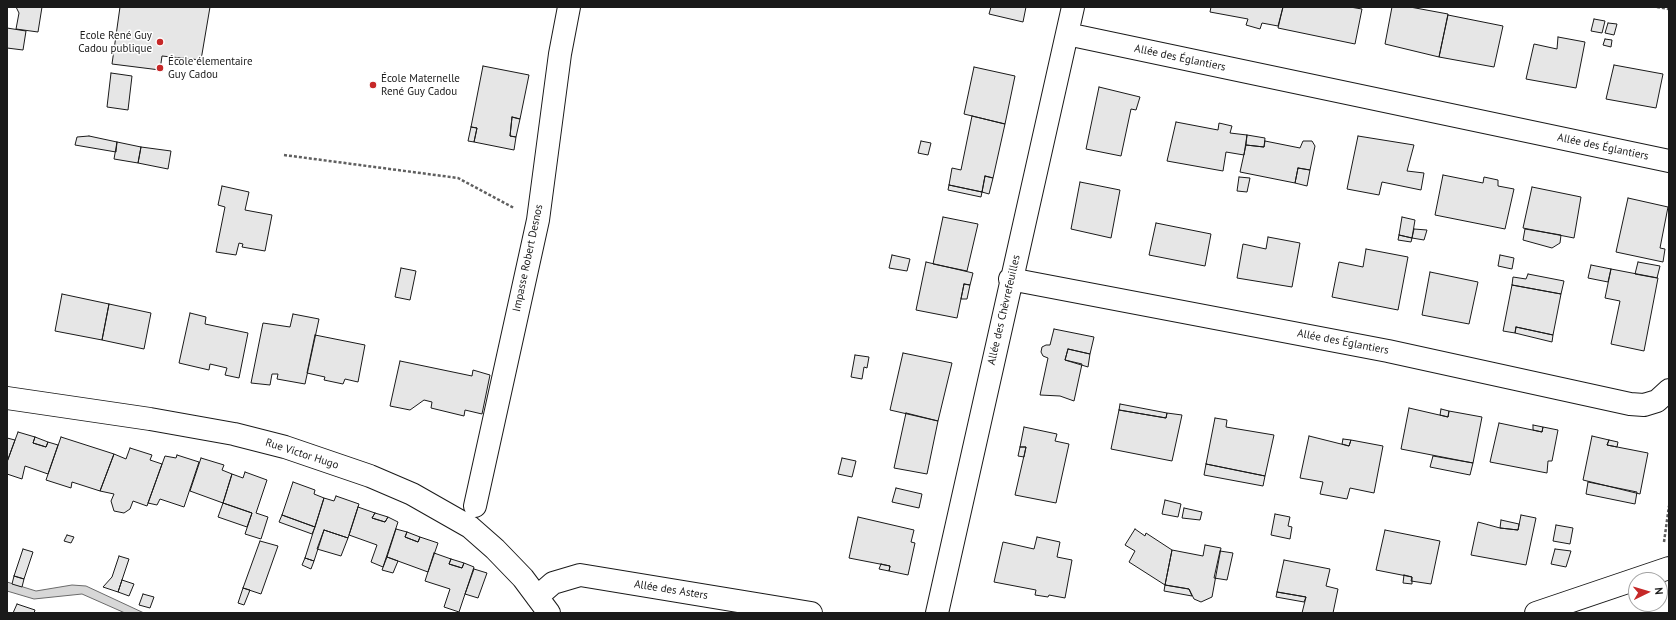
<!DOCTYPE html>
<html>
<head>
<meta charset="utf-8">
<style>
	body { margin:0 }
	#map { position:relative; width:1676px; height:620px; overflow:hidden; background:#fff; font-family:"PT Sans",sans-serif }
	canvas { display:block }
	.frame { position:absolute; inset:0; border:8px solid #1a1a1a; pointer-events:none }
	.north { position:absolute; left:1628px; top:572px; width:40px; height:40px; box-sizing:border-box; background:#fff; border:1px solid #a3a3a3; border-radius:50%; rotate:85deg; font-size:11px; font-weight:700; line-height:16px; text-align:center; color:#1a1a1a }
	.north::after { content:''; display:block; margin:auto; width:14px; height:18px; background:#c62828; clip-path:polygon(50% 0,100% 100%,50% 72%,0 100%) }
</style>
</head>
<body>
<div id="map">
<canvas width="1676" height="620"></canvas>
<div class="frame"></div>
<div class="north">N</div>
</div>
<script>
const g = document.querySelector('canvas').getContext('2d');
g.lineJoin = 'round';
function paint(path, color) {
  g.fillStyle = color;
  g.fill(path, 'evenodd');
}
function shape(rows) {
  const path = new Path2D();
  for (const r of rows) {
    path.moveTo(r[0], r[1]);
    for (let i = 2; i < r.length; i += 2) path.lineTo(r[i], r[i + 1]);
  }
  return path;
}
function trace(path, color, width, dash) {
  g.strokeStyle = color;
  g.lineWidth = width;
  g.lineCap = dash ? 'butt' : 'round';
  g.setLineDash(dash || []);
  g.stroke(path);
}
function drawText(font, color, halo, rows, align = 'center') {
  g.font = font + ' "PT Sans",sans-serif';
  g.lineWidth = 3;
  g.setLineDash([]);
  g.textBaseline = 'middle';
  g.strokeStyle = halo;
  g.fillStyle = color;
  for (const [text, x, y, turn = 0] of rows) {
    g.save();
    g.translate(x, y);
    g.rotate((+turn || 0) * Math.PI / 180);
    g.textAlign = isNaN(turn) ? turn : align;
    if (halo) g.strokeText(text, 0, 0);
    g.fillText(text, 0, 0);
    g.restore();
  }
}
const water = shape([
	[7,582,36,591,72,585,86,586,144,613,125,613,82,594,34,599,7,591,7,582]
]);
paint(water, '#d7d7d7');
trace(water, '#6a6a6a', 1);
const building = shape([
	[16,7,42,7,38,32,16,29,19,13,16,7],
	[120,7,210,7,201,60,162,56,160,70,112,64,120,7],
	[991,7,1026,7,1023,22,989,14,991,7],
	[1211,7,1283,7,1278,26,1262,23,1260,29,1246,25,1248,19,1210,12,1211,7],
	[1283,7,1350,7,1362,9,1355,44,1278,28,1283,7],
	[1392,7,1410,7,1448,14,1439,57,1385,44,1392,7],
	[1448,15,1503,26,1494,67,1439,57,1448,15],
	[1594,19,1605,21,1602,33,1591,31,1594,19],
	[1608,23,1617,24,1614,35,1605,33,1608,23],
	[7,28,26,31,23,50,7,48,7,28],
	[1558,37,1585,42,1576,88,1526,79,1534,44,1557,49,1558,37],
	[1605,39,1612,40,1611,47,1603,45,1605,39],
	[1614,65,1663,74,1656,108,1606,99,1614,65],
	[483,66,529,75,520,119,512,117,510,136,516,137,514,150,474,142,477,128,471,127,483,66],
	[974,67,1015,76,1005,124,964,114,974,67],
	[111,73,132,76,128,110,107,107,111,73],
	[1099,87,1140,97,1136,110,1131,109,1121,156,1086,149,1099,87],
	[972,116,1005,124,993,178,985,176,982,192,949,185,952,168,961,170,972,116],
	[512,117,520,119,516,137,510,136,512,117],
	[1176,122,1218,130,1219,123,1232,126,1230,133,1247,135,1244,155,1226,152,1223,171,1167,161,1176,122],
	[471,127,477,128,474,142,468,141,471,127],
	[1247,135,1265,138,1264,147,1246,145,1247,135],
	[89,136,117,142,116,152,75,145,77,137,89,136],
	[1358,136,1414,145,1407,171,1424,173,1421,190,1382,182,1379,195,1347,189,1358,136],
	[921,141,931,143,928,155,918,153,921,141],
	[1265,141,1300,148,1303,141,1312,141,1315,146,1310,170,1298,168,1295,183,1240,172,1246,145,1264,147,1265,141],
	[117,142,141,147,138,163,114,159,117,142],
	[141,147,171,151,168,169,138,163,141,147],
	[1298,168,1310,170,1307,186,1295,183,1298,168],
	[1443,175,1483,183,1484,177,1498,180,1498,186,1514,189,1505,229,1435,215,1443,175],
	[985,176,993,178,989,194,982,192,985,176],
	[1239,177,1250,178,1247,192,1237,191,1239,177],
	[1080,182,1120,190,1111,238,1071,229,1080,182],
	[949,185,982,192,981,197,948,190,949,185],
	[222,186,249,192,245,210,272,215,265,251,242,247,243,244,239,243,236,255,216,252,225,207,218,205,222,186],
	[1532,187,1581,197,1574,238,1523,228,1532,187],
	[1628,198,1668,207,1660,248,1665,249,1663,262,1616,252,1628,198],
	[943,217,978,224,967,271,933,264,943,217],
	[1402,217,1415,220,1412,238,1399,235,1402,217],
	[1156,223,1211,234,1205,266,1149,255,1156,223],
	[1414,229,1427,230,1424,240,1412,238,1414,229],
	[1525,229,1561,235,1560,243,1552,248,1523,240,1525,229],
	[1399,235,1412,238,1411,242,1398,240,1399,235],
	[1268,237,1300,243,1292,287,1237,278,1243,244,1266,249,1268,237],
	[1366,249,1408,257,1398,310,1332,297,1339,262,1363,267,1366,249],
	[892,255,910,259,907,271,889,268,892,255],
	[1500,255,1514,258,1512,269,1498,266,1500,255],
	[926,262,973,273,970,285,964,284,957,318,916,310,926,262],
	[1638,262,1660,266,1657,278,1635,274,1638,262],
	[1591,265,1611,269,1608,282,1588,278,1591,265],
	[401,268,416,271,410,300,395,297,401,268],
	[1611,269,1658,278,1644,351,1611,344,1620,301,1605,298,1611,269],
	[1430,272,1478,282,1469,324,1422,315,1430,272],
	[1528,274,1564,281,1561,294,1512,285,1513,277,1526,279,1528,274],
	[964,284,970,285,967,299,961,299,964,284],
	[1512,285,1561,294,1553,335,1516,327,1515,333,1503,331,1512,285],
	[62,294,109,304,102,340,55,331,62,294],
	[109,304,151,313,144,349,102,340,109,304],
	[190,313,206,317,205,324,248,333,239,378,225,375,227,368,210,364,209,370,179,363,190,313],
	[293,314,319,319,305,384,277,379,278,374,272,374,270,385,251,383,263,323,290,327,293,314],
	[1516,327,1553,335,1552,342,1515,333,1516,327],
	[1054,329,1094,337,1090,354,1068,349,1065,360,1082,364,1074,401,1060,396,1040,395,1048,358,1043,356,1041,352,1042,347,1046,345,1050,345,1054,329],
	[315,335,365,345,358,382,345,379,343,384,324,380,325,377,307,373,315,335],
	[1068,349,1090,354,1088,367,1065,360,1068,349],
	[903,353,952,363,938,421,890,410,903,353],
	[855,355,869,357,867,368,864,367,862,379,851,377,855,355],
	[400,361,472,376,473,370,490,375,482,414,465,410,464,416,431,408,432,402,424,400,410,410,390,406,400,361],
	[1120,404,1167,413,1166,418,1119,410,1120,404],
	[1409,408,1448,417,1449,411,1482,417,1473,463,1401,449,1409,408],
	[1441,409,1449,411,1448,417,1440,415,1441,409],
	[1119,410,1166,418,1167,413,1182,415,1172,461,1111,449,1119,410],
	[906,413,938,421,927,474,894,468,906,413],
	[1215,418,1227,420,1226,427,1274,435,1265,476,1206,464,1215,418],
	[1499,423,1542,432,1543,427,1558,430,1552,461,1548,461,1547,473,1490,462,1499,423],
	[1533,425,1543,427,1542,432,1533,430,1533,425],
	[1024,427,1057,434,1055,441,1069,444,1056,503,1015,495,1026,447,1020,447,1024,427],
	[18,432,35,437,33,443,46,447,48,442,58,445,48,474,25,466,22,479,7,474,7,462,18,432],
	[1309,436,1349,446,1351,440,1383,446,1374,493,1350,488,1347,499,1320,494,1323,482,1300,478,1309,436],
	[1592,436,1609,440,1607,445,1648,453,1640,494,1583,480,1592,436],
	[35,437,48,442,46,447,33,443,35,437],
	[61,437,114,454,100,491,72,482,71,488,46,480,61,437],
	[7,438,15,440,7,462,7,438],
	[1343,439,1351,440,1349,446,1342,444,1343,439],
	[1609,440,1618,442,1617,447,1607,445,1609,440],
	[1020,447,1026,447,1024,457,1018,456,1020,447],
	[130,448,152,455,150,460,162,464,147,506,133,501,130,509,124,513,114,511,111,501,114,494,100,491,114,454,126,459,130,448],
	[177,455,199,462,184,507,160,499,157,505,148,503,165,456,176,458,177,455],
	[1433,456,1473,463,1470,475,1430,467,1433,456],
	[201,458,224,465,222,470,232,474,223,503,190,491,201,458],
	[842,458,856,461,852,477,838,474,842,458],
	[1206,464,1265,476,1263,486,1204,475,1206,464],
	[245,472,267,480,256,513,268,517,261,539,245,534,252,513,223,503,232,474,243,478,245,472],
	[293,482,315,490,314,494,324,498,315,527,282,515,293,482],
	[1588,482,1637,492,1635,504,1586,494,1588,482],
	[896,488,922,494,919,508,892,502,896,488],
	[336,496,359,504,348,538,324,530,314,561,305,558,324,498,334,501,336,496],
	[1165,500,1181,504,1178,517,1162,514,1165,500],
	[223,503,252,513,247,527,218,517,223,503],
	[358,507,375,513,372,518,385,522,388,517,398,522,383,567,371,562,377,545,349,535,358,507],
	[1184,508,1202,512,1200,520,1182,518,1184,508],
	[375,513,388,517,385,522,372,518,375,513],
	[1275,514,1290,517,1288,526,1292,527,1290,539,1271,535,1275,514],
	[282,515,315,527,312,534,279,522,282,515],
	[1521,515,1536,518,1526,565,1471,555,1478,522,1500,528,1518,530,1521,515],
	[858,517,914,530,911,542,915,543,908,575,889,571,890,566,849,558,858,517],
	[1501,520,1519,524,1518,530,1500,528,1501,520],
	[1556,525,1573,528,1570,544,1553,541,1556,525],
	[396,529,407,532,405,537,418,542,420,537,438,543,428,572,387,557,396,529],
	[1135,529,1145,536,1146,533,1172,550,1165,585,1129,562,1135,551,1125,545,1135,529],
	[324,530,348,538,341,556,317,549,324,530],
	[1385,530,1440,541,1431,584,1411,581,1412,577,1376,570,1385,530],
	[407,532,420,537,418,542,405,537,407,532],
	[67,535,74,537,71,543,64,541,67,535],
	[1037,537,1060,542,1057,557,1072,560,1065,598,1049,595,1048,597,1035,595,1036,590,994,582,1003,542,1034,549,1037,537],
	[260,541,278,546,261,594,243,588,260,541],
	[1205,545,1221,548,1212,597,1201,602,1194,599,1189,589,1165,585,1172,550,1203,556,1205,545],
	[23,549,33,552,24,579,14,576,23,549],
	[1555,549,1571,551,1566,567,1551,564,1555,549],
	[1220,551,1233,553,1227,580,1214,578,1220,551],
	[434,553,451,559,449,564,462,568,464,563,474,567,459,612,444,607,450,589,425,581,434,553],
	[119,556,129,559,118,592,103,587,112,577,119,556],
	[387,557,398,561,393,573,382,570,387,557],
	[305,558,314,561,311,569,302,565,305,558],
	[451,559,464,563,462,568,449,564,451,559],
	[1284,560,1330,569,1326,586,1338,589,1333,613,1302,613,1306,597,1277,592,1284,560],
	[881,564,890,566,889,571,879,569,881,564],
	[474,569,487,573,478,598,465,594,474,569],
	[1404,575,1412,577,1412,584,1403,583,1404,575],
	[14,576,24,579,22,587,12,584,14,576],
	[122,580,134,584,129,596,118,592,122,580],
	[1165,585,1189,589,1192,596,1164,591,1165,585],
	[243,588,250,590,244,605,238,603,243,588],
	[1277,592,1306,597,1304,602,1276,597,1277,592],
	[143,594,154,597,150,608,139,605,143,594],
	[17,604,35,610,34,613,13,613,17,604]
]);
paint(building, '#e6e6e6');
trace(building, '#1a1a1a', 1);
const street = shape([
	[1067,34,1669,161],
	[1010,279,1388,351,1630,404,1644,405,1657,401,1669,390],
	[7,398,150,419,234,434,285,447,370,476,412,494,470,527,495,549,523,578,549,613],
	[475,506,538,220,560,54,569,7],
	[537,597,553,583,580,575,811,613],
	[937,613,1073,7],
	[1536,613,1669,568]
]);
trace(street, '#1a1a1a', 24);
trace(shape([
	[1657,7,1669,9],
	[284,155,458,178,514,208],
	[1664,542,1669,506]
]), '#5f5f5f', 2.5, [3, 2]);
trace(street, '#fff', 22);
for (const [x, y, r, color] of [
	[160,42,4,"#c62828"],
	[160,68,4,"#c62828"],
	[373,85,4,"#c62828"]
]) {
  const dot = new Path2D();
  dot.arc(x, y, r, 0, 2 * Math.PI);
  g.fillStyle = color;
  g.fill(dot);
  trace(dot, '#fff', 1.5);
}
drawText('11px', '#1a1a1a', '#fff', [
	["Ecole René Guy",152,36,"right"],
	["Cadou publique",152,49,"right"],
	["École élementaire",168,62],
	["Guy Cadou",168,75],
	["École Maternelle",381,79],
	["René Guy Cadou",381,92]
], 'left');
drawText('11px', '#1a1a1a', '#fff', [
	["Allée des Églantiers",1180,58,12],
	["Allée des Églantiers",1603,147,12],
	["Impasse Robert Desnos",528,258,-78],
	["Allée des Chèvrefeuilles",1004,310,-77],
	["Allée des Églantiers",1343,342,11],
	["Rue Victor Hugo",302,454,18],
	["Allée des Asters",671,590,9]
]);
</script>
</body>
</html>
